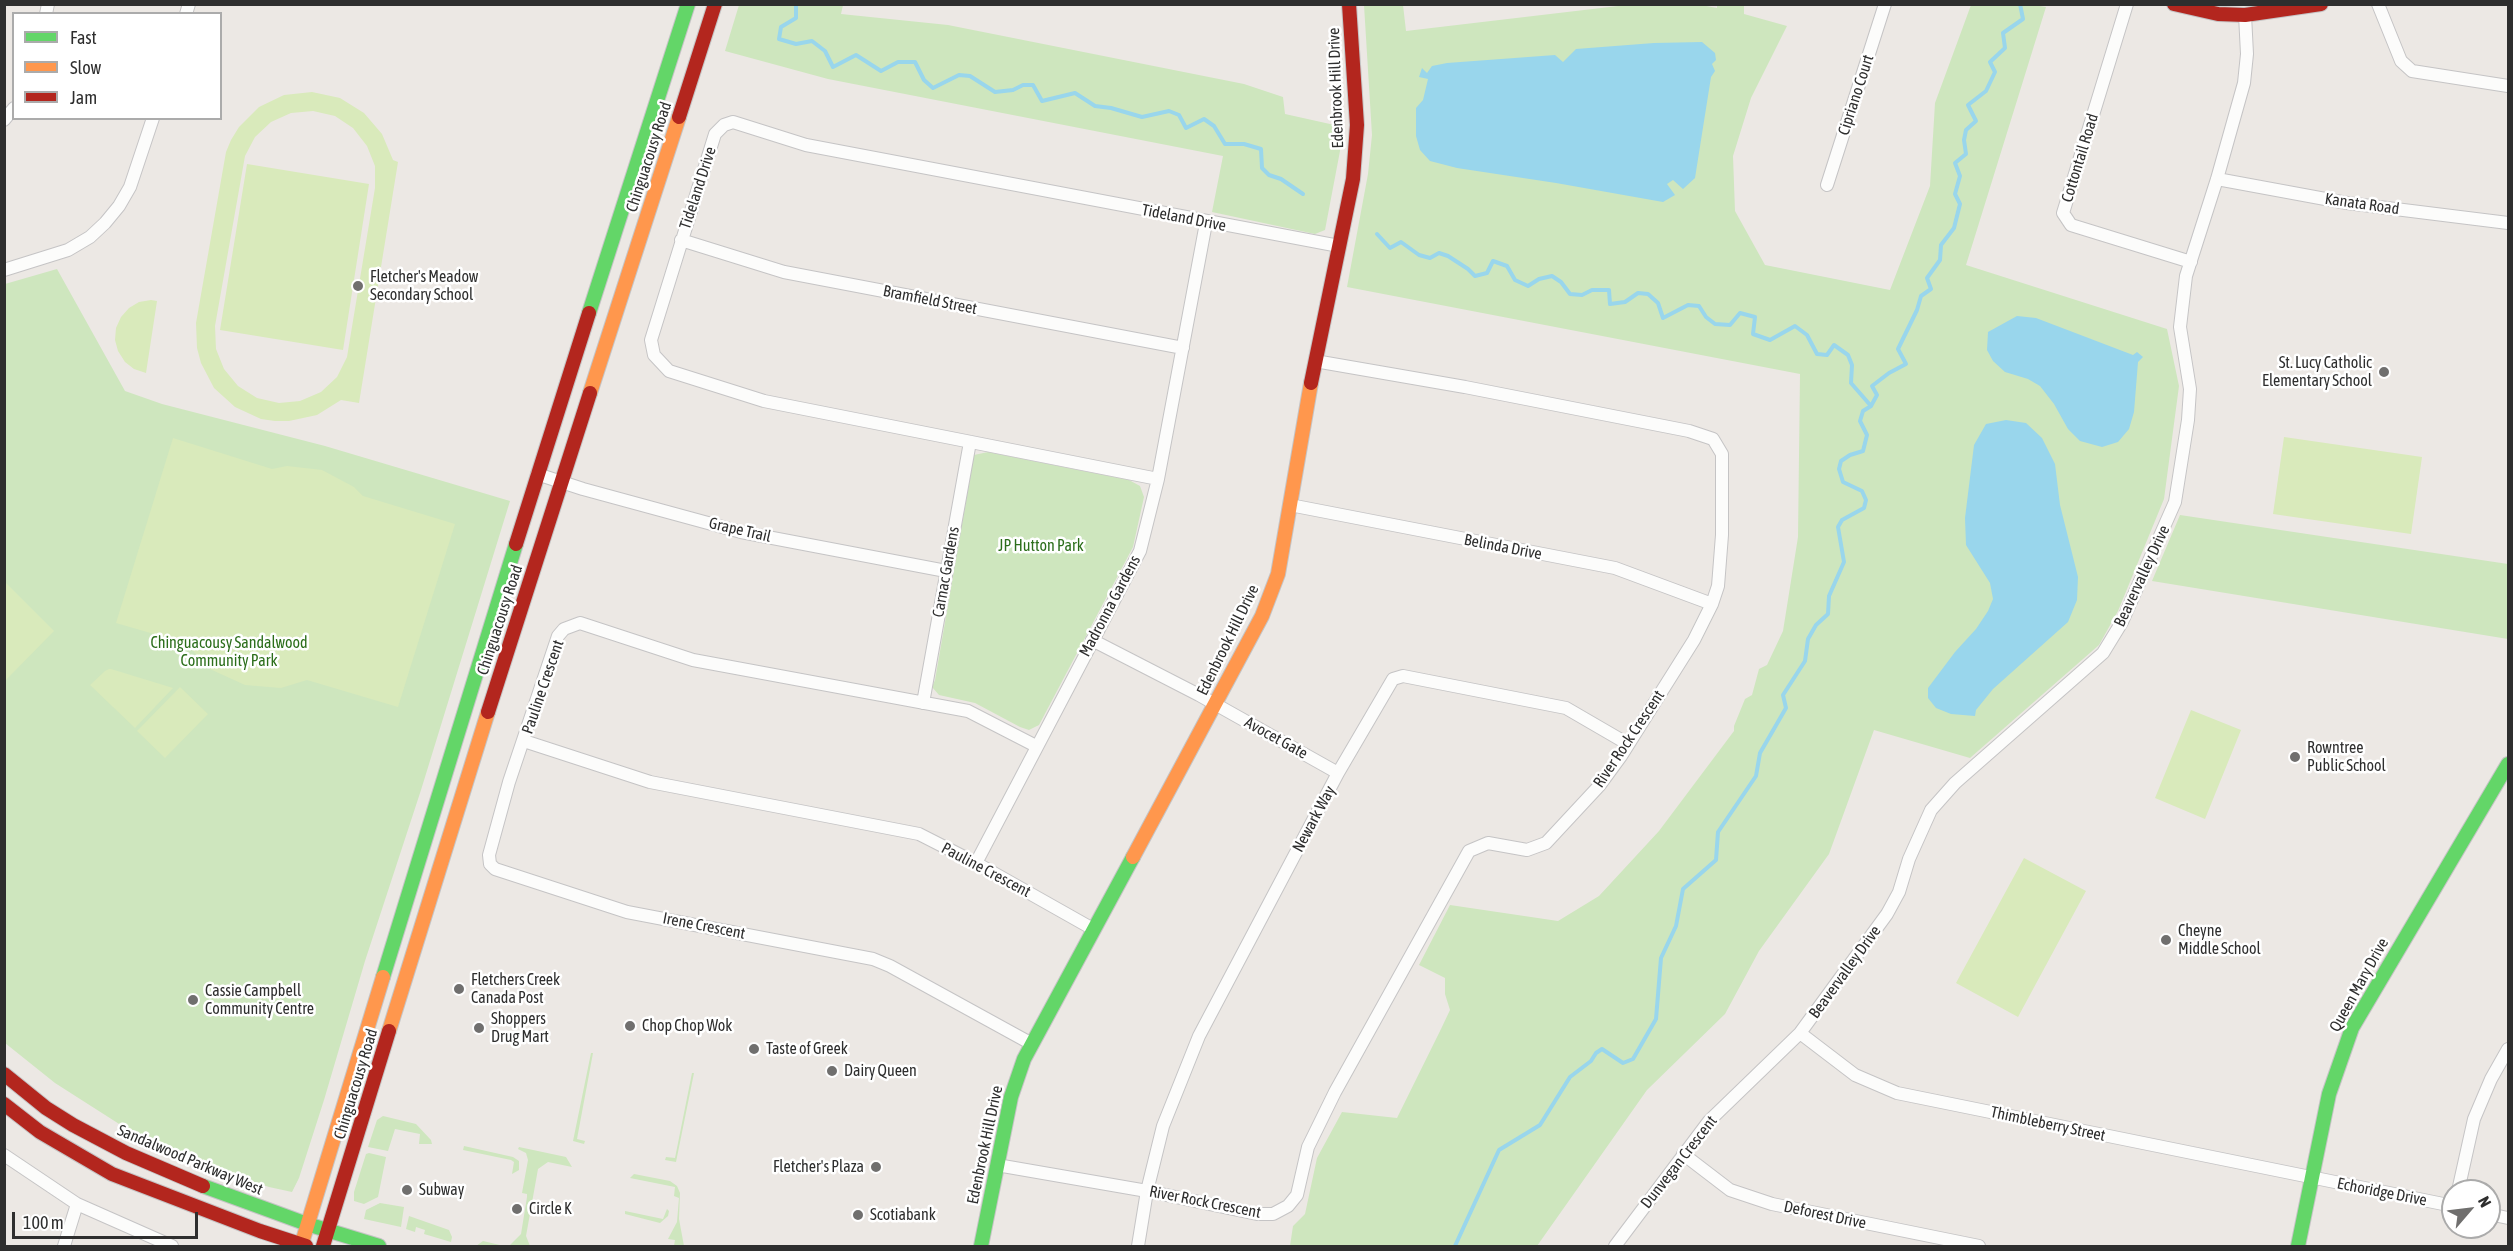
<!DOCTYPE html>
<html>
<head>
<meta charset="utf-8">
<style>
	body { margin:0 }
	#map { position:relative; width:2513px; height:1251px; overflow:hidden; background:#ece8e4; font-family:"Asap Condensed",sans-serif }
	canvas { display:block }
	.frame { position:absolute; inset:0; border:6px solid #2e2e2e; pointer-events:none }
	.legend { position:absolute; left:12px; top:12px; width:210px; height:108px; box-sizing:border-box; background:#fff; border:2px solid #ababab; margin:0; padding:8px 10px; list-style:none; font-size:18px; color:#2e2e2e }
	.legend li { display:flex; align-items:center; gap:12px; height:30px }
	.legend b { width:30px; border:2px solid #ababab }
	.north { position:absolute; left:2441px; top:1179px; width:60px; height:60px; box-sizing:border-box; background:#fff; border:2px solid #ababab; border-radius:50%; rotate:62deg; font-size:16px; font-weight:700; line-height:24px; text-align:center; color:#2e2e2e }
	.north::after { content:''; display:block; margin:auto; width:21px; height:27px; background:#706f6e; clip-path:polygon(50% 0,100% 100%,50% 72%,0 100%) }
	.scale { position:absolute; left:12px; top:1212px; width:186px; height:27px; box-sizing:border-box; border:3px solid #2e2e2e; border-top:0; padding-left:8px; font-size:18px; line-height:21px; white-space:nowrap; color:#2e2e2e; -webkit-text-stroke:4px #fff; paint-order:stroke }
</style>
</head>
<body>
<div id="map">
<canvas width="2513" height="1251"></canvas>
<div class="frame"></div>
<ul class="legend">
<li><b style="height:8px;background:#63d668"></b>Fast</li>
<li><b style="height:8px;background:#ff974d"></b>Slow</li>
<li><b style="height:8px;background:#b3261e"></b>Jam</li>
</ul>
<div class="north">N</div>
<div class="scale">100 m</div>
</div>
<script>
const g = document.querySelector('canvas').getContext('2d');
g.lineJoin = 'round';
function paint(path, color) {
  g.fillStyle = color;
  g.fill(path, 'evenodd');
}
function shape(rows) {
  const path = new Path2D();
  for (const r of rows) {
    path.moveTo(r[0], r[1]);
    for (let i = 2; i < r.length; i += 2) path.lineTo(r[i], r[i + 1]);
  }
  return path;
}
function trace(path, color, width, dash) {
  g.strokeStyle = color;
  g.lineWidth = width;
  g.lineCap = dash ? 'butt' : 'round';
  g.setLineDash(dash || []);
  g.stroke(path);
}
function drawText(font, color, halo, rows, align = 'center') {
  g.font = font + ' "Asap Condensed",sans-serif';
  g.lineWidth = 5;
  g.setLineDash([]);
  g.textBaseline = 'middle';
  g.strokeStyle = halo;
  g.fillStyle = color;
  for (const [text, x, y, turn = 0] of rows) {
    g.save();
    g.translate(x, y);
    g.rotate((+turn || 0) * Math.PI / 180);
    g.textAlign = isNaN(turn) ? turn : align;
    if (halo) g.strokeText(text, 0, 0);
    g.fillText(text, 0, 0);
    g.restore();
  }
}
paint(shape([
	[1635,4,1696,4,1717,8,1717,5,1744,5,1744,14,1787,26,1751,98,1733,156,1735,211,1765,265,1890,290,1930,186,1935,103,1971,5,2028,4,2046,7,1966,265,2167,329,2179,386,2164,499,2118,611,2099,645,1970,758,1874,730,1829,854,1759,951,1725,1014,1647,1090,1537,1246,1290,1246,1293,1226,1305,1214,1317,1158,1342,1112,1397,1118,1441,1029,1450,1010,1445,994,1445,978,1419,965,1450,905,1558,921,1599,896,1659,831,1734,731,1734,726,1745,699,1752,695,1759,669,1767,665,1783,631,1798,537,1800,374,1347,287,1368,174,1372,135,1364,5,1403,5,1406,31],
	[739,5,843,5,841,14,948,25,1244,84,1283,97,1285,114,1339,126,1340,151,1325,230,1315,234,1212,212,1223,156,828,79,725,51],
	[57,269,125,391,162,404,325,446,510,501,421,790,365,961,324,1100,299,1178,292,1192,269,1187,207,1166,127,1129,55,1083,5,1043,5,284],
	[988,452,1129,480,1140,486,1144,497,1133,547,1039,725,1029,730,1020,727,975,703,939,695,932,687,935,680,974,455],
	[2180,515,2508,564,2508,639,2152,581],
	[591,1053,593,1053,577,1139,585,1141,584,1144,573,1141],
	[692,1073,694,1073,676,1162,665,1160,666,1157,675,1158],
	[383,1116,416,1124,431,1140,432,1144,419,1144,420,1134,395,1129,388,1151,368,1147,377,1120],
	[464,1146,513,1157,519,1161,519,1170,512,1174,514,1162,511,1160,463,1150],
	[519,1147,566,1157,572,1167,548,1162,538,1169,526,1236,530,1246,476,1246,483,1241,504,1246,510,1245,521,1234,527,1197,527,1194,522,1193,528,1160,526,1153,518,1149],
	[369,1153,386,1157,378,1197,364,1204,354,1201,354,1192,366,1154],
	[634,1174,670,1181,677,1186,680,1193,679,1219,684,1246,674,1246,675,1240,668,1239,677,1222,679,1198,674,1196,675,1187,630,1178],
	[380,1203,404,1207,401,1227,364,1219,366,1210],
	[667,1209,669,1211,668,1216,660,1223,625,1214,625,1211,663,1219],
	[409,1216,449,1230,452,1237,451,1242,424,1234,425,1230,416,1227,415,1232,406,1229]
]), '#cee6be');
paint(shape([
	[312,92,340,98,364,113,382,134,393,160,398,162,359,403,341,400,317,415,289,421,275,421,261,419,235,407,214,388,201,363,197,348,196,323,226,152,231,140,239,127,259,107,284,95],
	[313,111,335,116,353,128,367,146,375,166,375,188,347,357,337,377,321,392,300,401,279,403,257,398,238,386,224,369,216,349,215,326,245,156,255,137,271,122,291,113],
	[247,164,369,184,343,350,220,330],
	[151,300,157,301,146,373,134,369,125,362,118,351,115,340,116,328,121,317,129,308,139,302],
	[2284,437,2422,457,2411,534,2273,514],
	[173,438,272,469,287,466,322,470,354,487,363,496,455,524,398,707,307,680,281,688,245,685,212,670,185,643,116,623],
	[5,582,54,631,5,681,4,681],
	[109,669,111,669,173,688,135,728,90,685,105,671],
	[180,687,208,714,165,758,137,731],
	[2191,710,2241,730,2205,819,2155,798],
	[2024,858,2086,891,2018,1017,1956,983]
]), '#d9eabb');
paint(shape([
	[1702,42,1715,53,1716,60,1712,64,1715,71,1711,77,1695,178,1683,189,1673,180,1667,184,1675,195,1663,202,1556,183,1457,168,1430,161,1420,150,1416,136,1416,108,1423,100,1428,79,1419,77,1422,68,1427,73,1432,66,1447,63,1555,55,1563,62,1576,49,1654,43],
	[2017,316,2036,318,2133,355,2137,352,2143,357,2138,362,2134,412,2129,429,2118,442,2102,447,2080,441,2068,429,2054,404,2040,386,2028,379,2005,372,1993,361,1987,350,1988,332],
	[2006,420,2026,423,2042,438,2055,464,2060,505,2078,577,2077,600,2068,622,1993,689,1976,710,1975,716,1951,714,1936,708,1928,698,1928,688,1955,652,1976,629,1988,611,1993,599,1990,583,1966,545,1965,518,1974,445,1986,424]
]), '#99d6ec');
trace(shape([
	[796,4,796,18,781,27,779,39,796,44,812,41,825,51,833,67,856,55,881,71,898,62,915,62,924,80,933,88,959,75,970,76,995,92,1013,90,1023,85,1033,85,1042,101,1075,93,1095,106,1111,108,1142,117,1169,111,1179,115,1186,128,1204,119,1214,126,1225,144,1244,144,1261,149,1262,168,1269,175,1281,179,1303,194],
	[1377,234,1390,248,1401,242,1419,255,1430,258,1439,253,1448,256,1468,269,1475,276,1487,273,1493,261,1507,266,1515,280,1528,286,1539,279,1552,276,1561,282,1570,294,1582,295,1592,290,1609,290,1610,304,1625,302,1638,293,1648,294,1658,303,1663,318,1688,305,1699,306,1706,317,1715,324,1730,325,1740,313,1755,317,1753,334,1770,340,1795,326,1807,335,1817,354,1827,355,1834,345,1848,355,1852,365,1851,383,1871,406],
	[1455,1246,1499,1150,1540,1125,1570,1077,1591,1061,1596,1053,1602,1049,1623,1063,1633,1059,1656,1019,1661,958,1676,926,1683,889,1716,860,1718,832,1756,776,1760,753,1786,708,1783,695,1805,661,1808,639,1816,625,1828,614,1829,596,1844,562,1838,527,1842,520,1864,508,1866,500,1862,491,1843,482,1839,469,1841,461,1850,455,1863,451,1867,435,1860,421,1863,411,1871,406,1877,395,1872,386,1889,373,1906,364,1898,349,1917,310,1921,296,1931,289,1927,278,1940,260,1941,245,1954,228,1960,204,1955,194,1960,176,1955,163,1966,154,1964,140,1966,130,1976,121,1968,105,1986,91,1995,72,1990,62,2005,48,2003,33,2023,19,2020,4]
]), '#99d6ec', 4);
const street = shape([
	[2127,4,2063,213,2071,225,2191,262],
	[2378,4,2401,61,2412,71,2508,86],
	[46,14,48,4],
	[186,14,189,4],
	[4,120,14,108],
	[2217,179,2347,203,2508,223],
	[1827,185,1885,4],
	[681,240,784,272,1183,348],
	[4,270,68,250,90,237,105,223,119,206,130,187,153,118],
	[537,474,583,489,741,532,946,571],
	[1158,479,764,401,669,371,654,355,651,340,715,134,724,125,733,122,806,145,1339,246],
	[1290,505,1615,568,1712,604],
	[1092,640,1199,695,1338,773],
	[923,703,970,442],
	[524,741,650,782,919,834,976,863,1093,929],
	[976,863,1140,551,1158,479,1206,223],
	[1800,1033,1855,1075,1897,1093,2453,1206],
	[1032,1044,890,966,873,959,627,912,495,869,490,864,489,855,509,782,558,636,564,629,580,623,693,660,968,711,1036,746],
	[1683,1154,1730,1190,1772,1204,1979,1246],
	[4,1155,77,1204,172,1246],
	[997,1165,1147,1191,1257,1214,1273,1214,1288,1206,1297,1195,1308,1147,1335,1092,1469,851,1488,843,1527,850,1546,843,1599,786,1621,756,1694,640,1712,604,1718,586,1722,535,1722,454,1713,439,1689,431,1465,387,1315,361],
	[2458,1191,2474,1119,2491,1079,2508,1049],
	[2489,1214,2508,1218],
	[64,1246,77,1204],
	[1138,1246,1147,1191,1163,1126,1199,1036,1338,773,1393,679,1403,676,1566,708,1628,744],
	[1615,1246,1709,1121,1800,1033,1887,914,1899,892,1909,859,1931,810,1955,783,2103,653,2122,622,2175,502,2188,420,2190,389,2180,327,2186,276,2217,179,2244,83,2247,54,2245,15]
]);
const fast = shape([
	[589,313,688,4],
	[383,977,516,544],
	[203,1186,307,1224,379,1246],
	[981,1246,1011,1097,1024,1059,1133,857],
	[2298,1246,2329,1094,2352,1028,2508,764]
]);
const slow = shape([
	[590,393,679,117],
	[1133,857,1262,616,1278,574,1311,383],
	[389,1031,488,712],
	[301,1246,383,977]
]);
const jam = shape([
	[2174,4,2218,14,2245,15,2321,4],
	[679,117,715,4],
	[1311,383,1353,179,1357,125,1349,4],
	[516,544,589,313],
	[488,712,590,393],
	[4,1074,46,1108,73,1125,126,1153,203,1186],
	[4,1104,40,1132,112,1174,260,1231,306,1246],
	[323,1246,389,1031]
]);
trace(street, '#c5c4c5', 14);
trace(fast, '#c5c4c5', 16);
trace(slow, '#c5c4c5', 16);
trace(jam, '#c5c4c5', 16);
trace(street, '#fcfcfb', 12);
trace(fast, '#63d668', 14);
trace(slow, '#ff974d', 14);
trace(jam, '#b3261e', 14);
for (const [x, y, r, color] of [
	[358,286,6,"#706f6e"],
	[2384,372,6,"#706f6e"],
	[2295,757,6,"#706f6e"],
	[2166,940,6,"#706f6e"],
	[459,989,6,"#706f6e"],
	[193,1000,6,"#706f6e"],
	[630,1026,6,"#706f6e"],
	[479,1028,6,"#706f6e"],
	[754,1049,6,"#706f6e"],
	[832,1071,6,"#706f6e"],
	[876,1167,6,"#706f6e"],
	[407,1190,6,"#706f6e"],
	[517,1209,6,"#706f6e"],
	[858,1215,6,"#706f6e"]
]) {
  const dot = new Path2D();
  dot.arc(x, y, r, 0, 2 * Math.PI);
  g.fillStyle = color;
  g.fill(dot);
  trace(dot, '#fff', 2);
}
drawText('16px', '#2e2e2e', '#fff', [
	["Edenbrook Hill Drive",1336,88,-92],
	["Cipriano Court",1856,95,-72],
	["Chinguacousy Road",649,157,-72],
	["Cottontail Road",2080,158,-73],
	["Tideland Drive",698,188,-72],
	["Kanata Road",2362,204,8],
	["Tideland Drive",1184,218,11],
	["Bramfield Street",930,300,11],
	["Grape Trail",740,530,13],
	["Belinda Drive",1503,547,11],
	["Carnac Gardens",946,572,-80],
	["Beavervalley Drive",2142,576,-65],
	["Madronna Gardens",1110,606,-62],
	["Chinguacousy Road",500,620,-72],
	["Edenbrook Hill Drive",1228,640,-64],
	["Pauline Crescent",543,687,-71],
	["Avocet Gate",1276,738,29],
	["River Rock Crescent",1629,739,-56],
	["Newark Way",1314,819,-62],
	["Pauline Crescent",986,870,28],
	["Irene Crescent",704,926,11],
	["Beavervalley Drive",1845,972,-54],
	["Queen Mary Drive",2359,985,-61],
	["Chinguacousy Road",356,1084,-73],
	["Thimbleberry Street",2048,1124,12],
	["Edenbrook Hill Drive",985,1145,-78],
	["Sandalwood Parkway West",190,1160,23],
	["Dunvegan Crescent",1679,1162,-52],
	["Echoridge Drive",2382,1192,11],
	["River Rock Crescent",1205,1202,11],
	["Deforest Drive",1825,1215,12]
]);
drawText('16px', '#2e2e2e', '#fff', [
	["Fletcher's Meadow",370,277],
	["Secondary School",370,295],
	["St. Lucy Catholic",2372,363,"right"],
	["Elementary School",2372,381,"right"],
	["Rowntree",2307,748],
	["Public School",2307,766],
	["Cheyne",2178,931],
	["Middle School",2178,949],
	["Fletchers Creek",471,980],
	["Canada Post",471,998],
	["Cassie Campbell",205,991],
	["Community Centre",205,1009],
	["Shoppers",491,1019],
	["Drug Mart",491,1037],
	["Chop Chop Wok",642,1026],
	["Taste of Greek",766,1049],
	["Dairy Queen",844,1071],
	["Fletcher's Plaza",864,1167,"right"],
	["Subway",419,1190],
	["Circle K",529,1209],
	["Scotiabank",870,1215]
], 'left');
drawText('16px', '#2c6e1b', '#fff', [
	["JP Hutton Park",1041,546],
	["Chinguacousy Sandalwood",229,643],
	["Community Park",229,661]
]);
</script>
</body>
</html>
